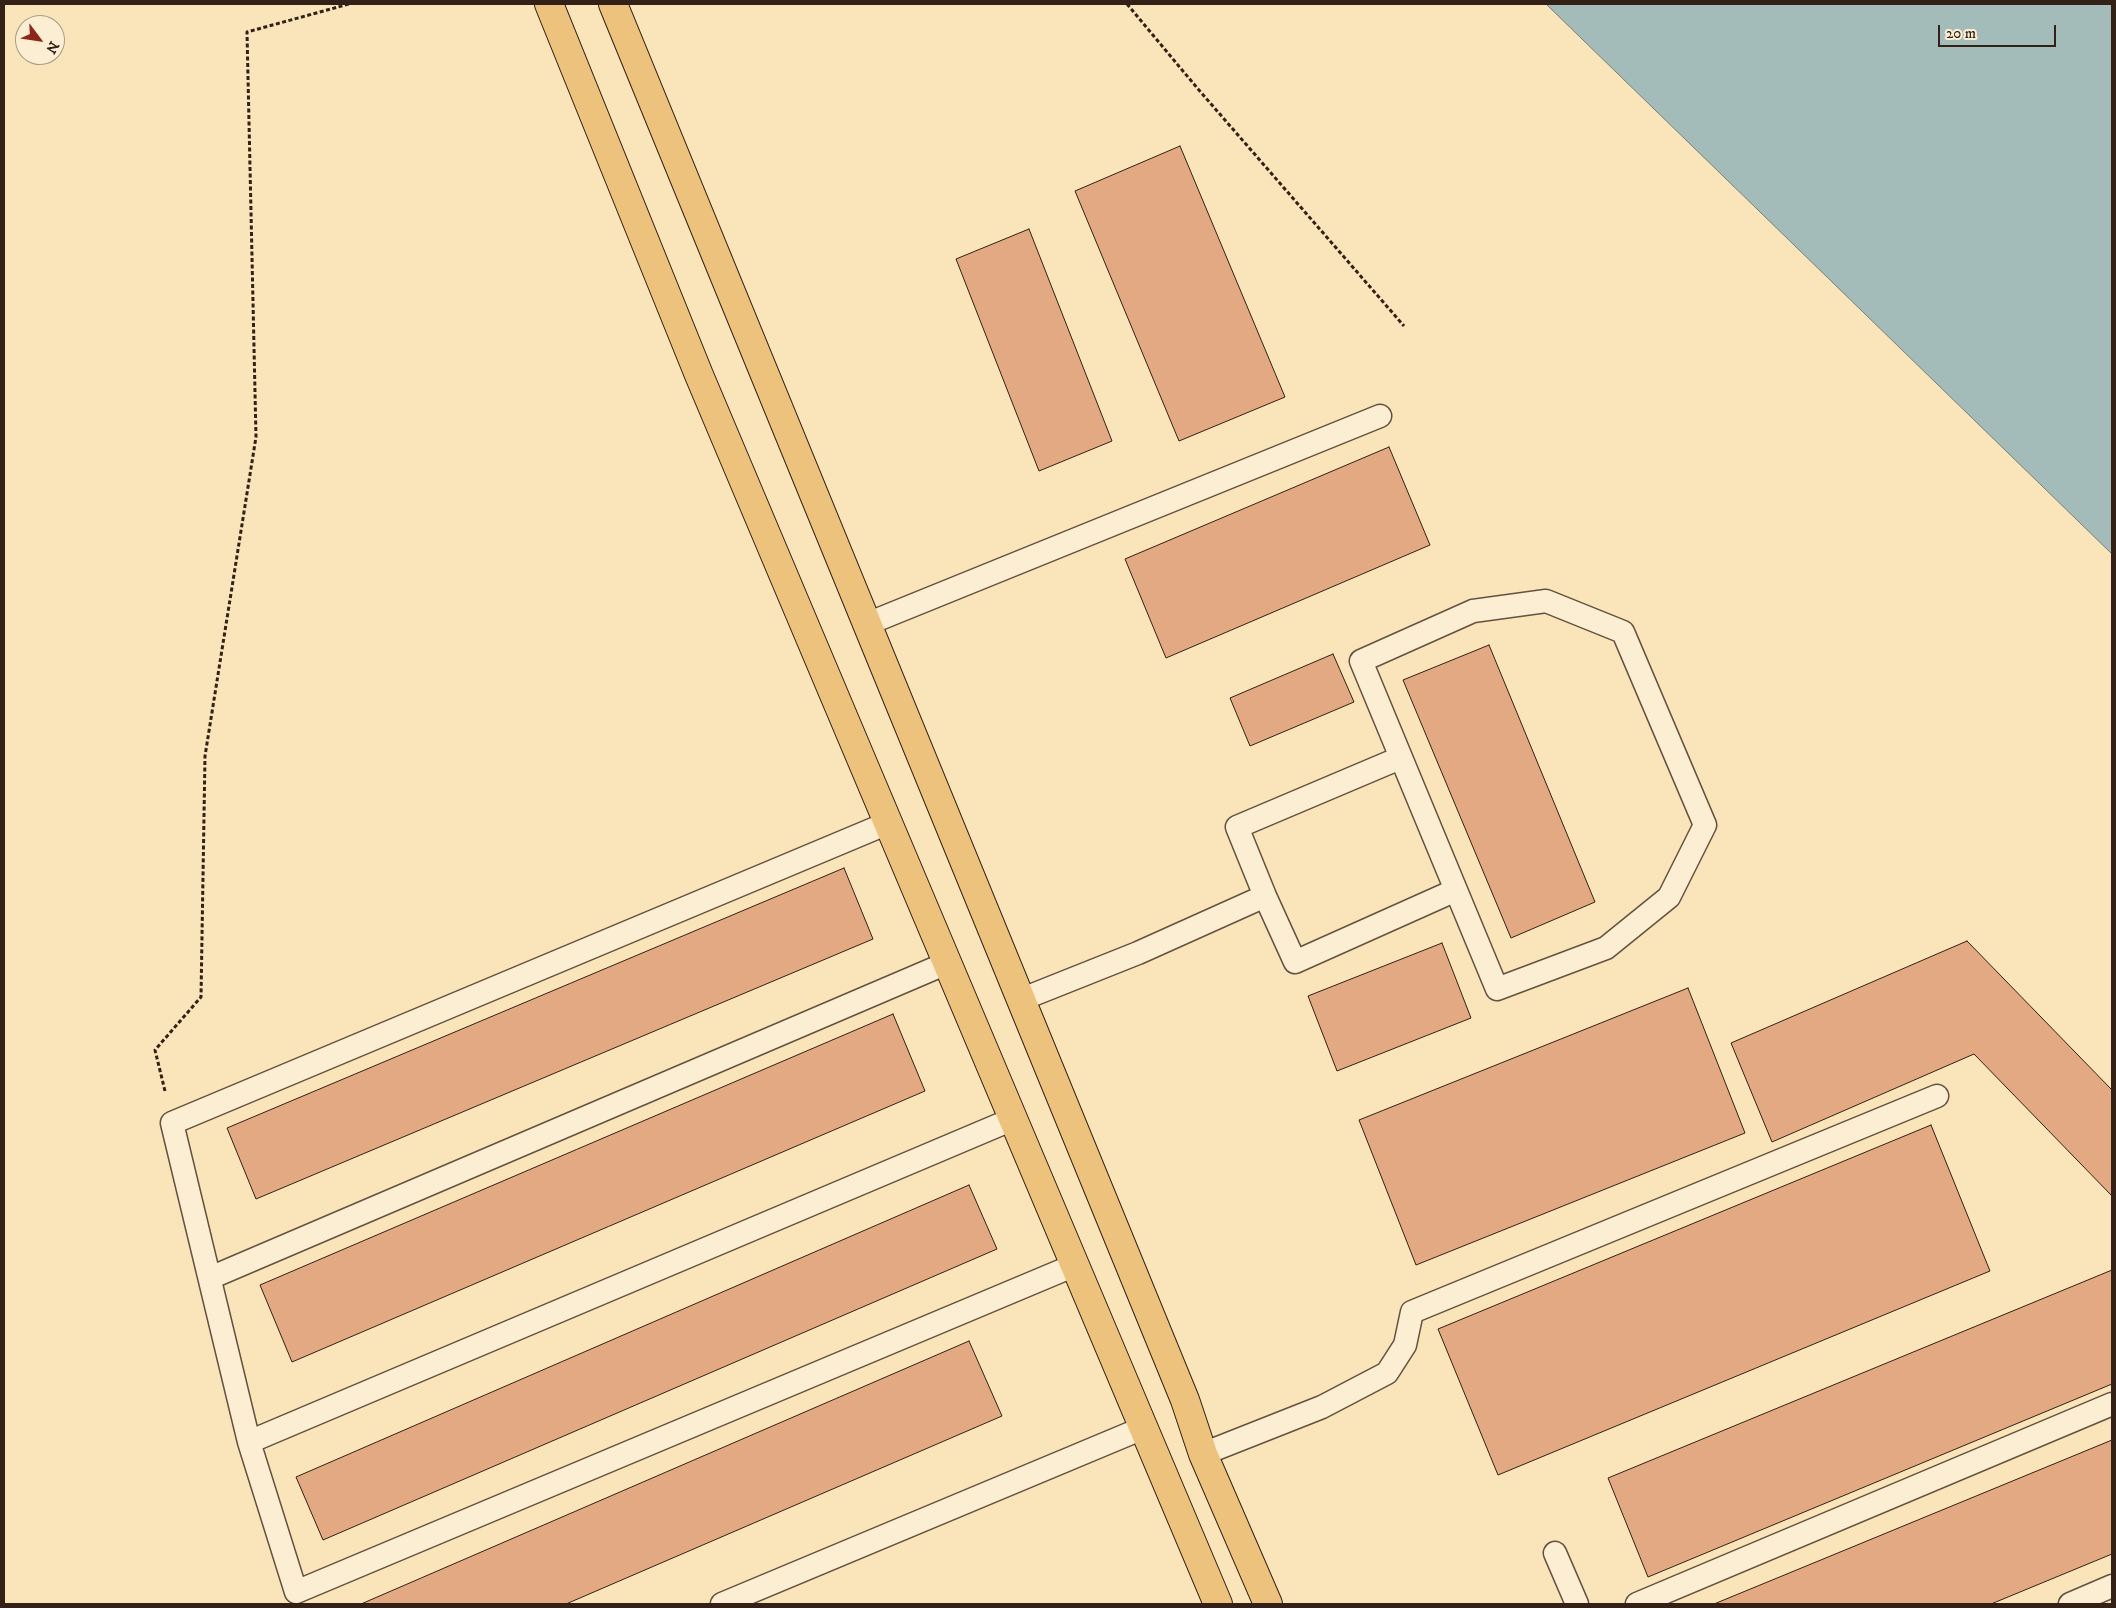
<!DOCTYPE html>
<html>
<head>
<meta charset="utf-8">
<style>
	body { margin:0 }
	#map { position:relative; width:2116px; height:1608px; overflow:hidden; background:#f9e5b9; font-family:"IM FELL DW Pica",serif }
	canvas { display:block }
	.frame { position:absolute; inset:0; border:5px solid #332016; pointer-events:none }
	.north { position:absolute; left:15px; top:15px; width:50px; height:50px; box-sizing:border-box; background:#fbeed2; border:1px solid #ab9c87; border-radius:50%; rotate:121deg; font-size:14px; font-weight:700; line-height:20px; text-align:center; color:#332016 }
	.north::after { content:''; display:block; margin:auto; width:18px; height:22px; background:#8f2418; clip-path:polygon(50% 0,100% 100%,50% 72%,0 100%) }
	.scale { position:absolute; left:1938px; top:25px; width:118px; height:22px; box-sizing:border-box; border:2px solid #332016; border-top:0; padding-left:6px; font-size:15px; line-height:18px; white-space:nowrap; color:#332016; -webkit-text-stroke:4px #fbeed2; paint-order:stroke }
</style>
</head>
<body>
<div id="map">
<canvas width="2116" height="1608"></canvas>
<div class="frame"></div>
<div class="north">N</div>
<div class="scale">20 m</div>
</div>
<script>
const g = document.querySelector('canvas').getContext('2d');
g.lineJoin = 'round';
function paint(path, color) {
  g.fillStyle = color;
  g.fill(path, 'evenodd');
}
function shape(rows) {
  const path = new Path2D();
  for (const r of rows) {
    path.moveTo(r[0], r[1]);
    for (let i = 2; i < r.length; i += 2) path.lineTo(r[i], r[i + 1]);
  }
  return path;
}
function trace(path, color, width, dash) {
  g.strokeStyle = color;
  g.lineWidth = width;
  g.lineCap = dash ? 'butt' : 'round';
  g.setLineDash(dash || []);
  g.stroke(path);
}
const water = shape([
	[1546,4,2112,4,2112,554,1546,4]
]);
paint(water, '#a3bcba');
trace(water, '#767e78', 1);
const building = shape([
	[1180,146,1285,397,1179,441,1075,191,1180,146],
	[1029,229,1112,441,1039,471,956,259,1029,229],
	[1389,447,1430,545,1166,658,1125,559,1389,447],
	[1489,645,1595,902,1511,938,1403,680,1489,645],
	[1333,654,1354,702,1250,746,1230,698,1333,654],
	[844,868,873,939,256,1199,227,1128,844,868],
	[1967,941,2112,1090,2112,1196,1974,1054,1772,1142,1731,1043,1967,941],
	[1442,943,1471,1018,1337,1071,1308,996,1442,943],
	[1688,988,1745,1133,1416,1265,1359,1120,1688,988],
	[893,1014,925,1091,292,1362,260,1285,893,1014],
	[1931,1125,1990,1271,1498,1475,1438,1329,1931,1125],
	[969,1185,997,1249,323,1540,296,1477,969,1185],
	[2112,1270,2112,1384,1648,1577,1608,1478,2112,1270],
	[969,1341,1002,1416,566,1604,361,1604,969,1341],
	[2112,1440,2112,1554,1991,1604,1714,1604,2112,1440]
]);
paint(building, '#e2a982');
trace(building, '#332016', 1);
const service = shape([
	[1546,601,1623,632,1705,825,1669,897,1606,948,1497,989,1361,661,1473,611,1546,601],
	[867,624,1380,416],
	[1400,758,1237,827,1265,896,1295,962,1456,890],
	[888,823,172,1123,249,1442,296,1592,1075,1265],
	[1020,1000,1138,953,1265,896],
	[210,1278,947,963],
	[249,1442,1013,1119],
	[1203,1454,1322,1407,1387,1373,1405,1345,1412,1312,1937,1096],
	[1555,1553,1577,1604],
	[722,1604,1143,1428],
	[1637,1604,2112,1404],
	[2070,1604,2112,1586]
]);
const primary = shape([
	[549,4,699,375,1218,1604],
	[613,4,1185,1400,1203,1454,1268,1604]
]);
trace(service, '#64513f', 25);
trace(primary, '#332016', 30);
trace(shape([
	[1127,4,1198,89,1404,326],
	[165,1091,155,1050,201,997,205,756,256,437,247,32,349,4]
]), '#332016', 3, [4, 2.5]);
trace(service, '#fbeed2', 22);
trace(primary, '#ecc27c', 28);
</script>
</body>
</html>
